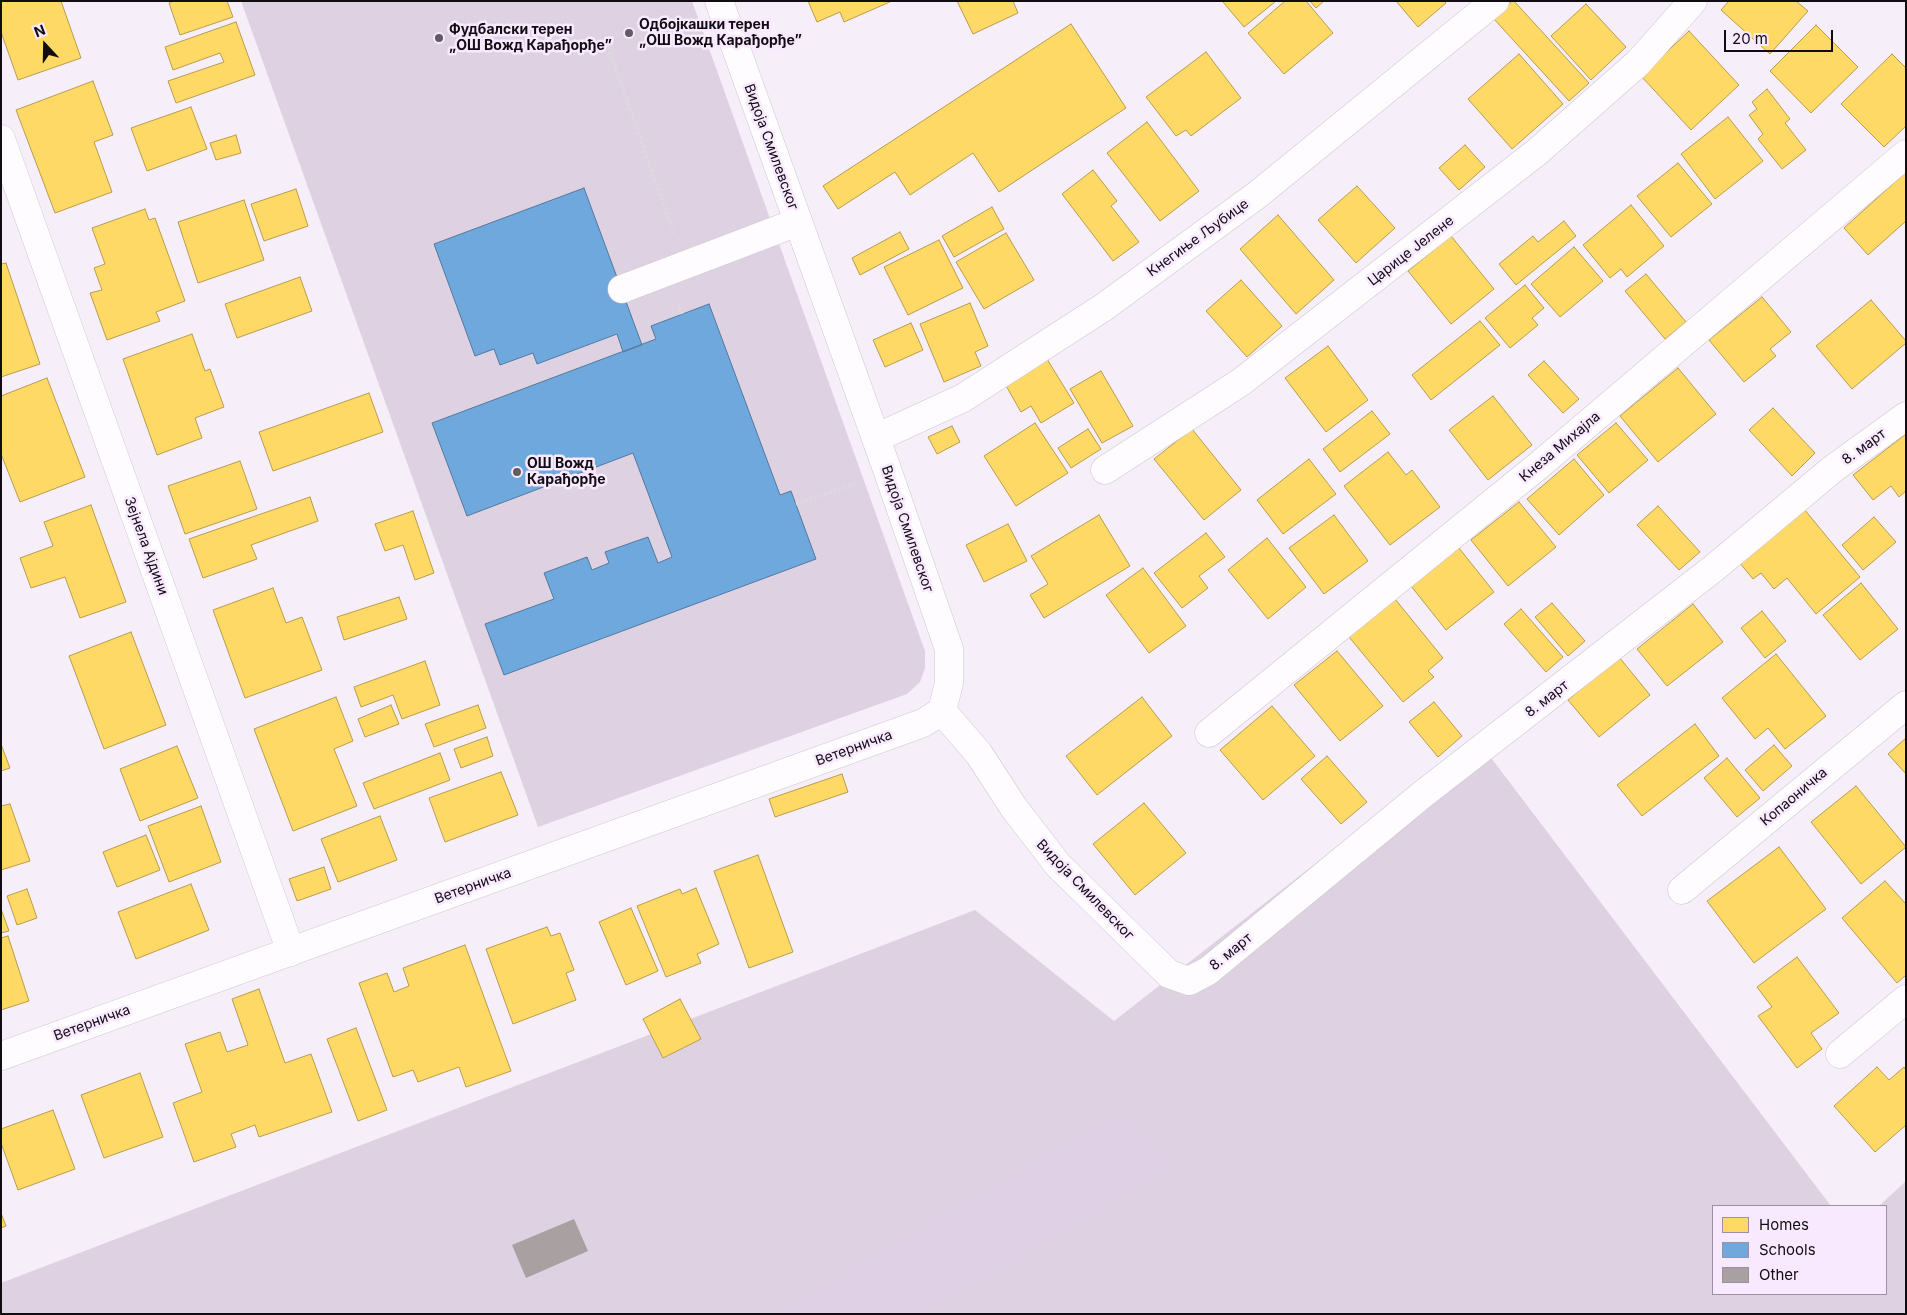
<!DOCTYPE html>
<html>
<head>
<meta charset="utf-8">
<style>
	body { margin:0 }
	#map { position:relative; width:1907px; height:1315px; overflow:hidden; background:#f6eef9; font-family:Inter,sans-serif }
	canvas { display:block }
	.frame { position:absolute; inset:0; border:2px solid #110c12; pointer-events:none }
	.legend { position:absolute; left:1712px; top:1205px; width:175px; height:90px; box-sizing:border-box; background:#f8e9fe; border:1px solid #9c91a0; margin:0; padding:6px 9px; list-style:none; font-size:15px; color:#110c12 }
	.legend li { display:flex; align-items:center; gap:10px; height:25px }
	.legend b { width:25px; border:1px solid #9c91a0 }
	.north { position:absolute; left:20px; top:20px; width:50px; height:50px; -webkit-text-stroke:4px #f8e9fe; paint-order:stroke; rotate:339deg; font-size:14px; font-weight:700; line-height:20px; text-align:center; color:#110c12 }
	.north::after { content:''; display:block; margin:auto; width:18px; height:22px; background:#110c12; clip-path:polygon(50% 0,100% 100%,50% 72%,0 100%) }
	.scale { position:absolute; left:1724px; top:30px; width:109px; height:22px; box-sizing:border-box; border:2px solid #110c12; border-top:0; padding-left:6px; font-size:15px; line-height:18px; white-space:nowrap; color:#110c12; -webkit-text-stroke:4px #f8e9fe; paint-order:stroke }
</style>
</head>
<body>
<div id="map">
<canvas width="1907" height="1315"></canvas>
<div class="frame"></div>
<ul class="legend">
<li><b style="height:14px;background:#ffd966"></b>Homes</li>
<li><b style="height:14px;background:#6fa8dc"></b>Schools</li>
<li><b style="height:14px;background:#a9a0a1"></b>Other</li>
</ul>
<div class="north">N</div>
<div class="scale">20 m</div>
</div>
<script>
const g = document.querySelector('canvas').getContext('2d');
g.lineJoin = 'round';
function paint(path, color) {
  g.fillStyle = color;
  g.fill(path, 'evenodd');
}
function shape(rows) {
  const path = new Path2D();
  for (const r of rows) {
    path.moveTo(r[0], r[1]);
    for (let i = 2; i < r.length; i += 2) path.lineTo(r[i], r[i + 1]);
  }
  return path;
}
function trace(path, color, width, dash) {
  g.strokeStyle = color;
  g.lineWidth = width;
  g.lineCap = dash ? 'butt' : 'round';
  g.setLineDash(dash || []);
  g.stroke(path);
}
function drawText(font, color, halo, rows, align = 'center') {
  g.font = font + ' Inter,sans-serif';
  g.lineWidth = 5;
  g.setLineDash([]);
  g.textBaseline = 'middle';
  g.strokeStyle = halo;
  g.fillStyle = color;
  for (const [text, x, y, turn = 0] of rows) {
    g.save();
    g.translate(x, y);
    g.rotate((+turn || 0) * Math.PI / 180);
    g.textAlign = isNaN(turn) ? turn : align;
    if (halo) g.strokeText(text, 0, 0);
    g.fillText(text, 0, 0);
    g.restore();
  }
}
paint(shape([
	[241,1,692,1,925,651,925,668,920,682,907,694,538,827],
	[1476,738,1831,1206,1713,1206,1713,1294,1886,1294,1886,1206,1879,1206,1906,1181,1906,1314,1,1314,1,1283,975,910,1114,1021]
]), '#ded2e2');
paint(shape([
	[1117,1113,1178,1165,925,1314,775,1314]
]), '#e0d0e5');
const homes = shape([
	[1,1,61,1,81,58,18,80,1,32,1,1],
	[173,1,227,1,233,17,180,35,169,3,173,1],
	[808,1,892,1,844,22,840,12,817,22,808,1],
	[957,1,1013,1,1018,13,973,34,957,1],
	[1224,1,1276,1,1244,27,1223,2,1224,1],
	[1285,1,1306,1,1333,33,1284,74,1248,33,1285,1],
	[1310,1,1324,1,1316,8,1310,1],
	[1396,1,1444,1,1446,3,1418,27,1396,1],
	[1512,1,1514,1,1589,83,1569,101,1493,18,1512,1],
	[1729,1,1796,1,1808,11,1770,54,1721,10,1729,1],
	[1586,4,1626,47,1591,80,1551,36,1586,4],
	[236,22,255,75,176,103,168,81,224,62,220,53,173,70,165,47,236,22],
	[1071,24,1126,108,999,192,973,153,910,195,895,172,838,209,823,186,1071,24],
	[1816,25,1858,67,1811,113,1770,71,1816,25],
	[1689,31,1739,85,1691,130,1641,76,1689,31],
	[1206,52,1241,98,1191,136,1186,130,1176,136,1146,97,1206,52],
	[1519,54,1563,104,1512,149,1468,99,1519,54],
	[1892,54,1906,68,1906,126,1884,147,1841,104,1892,54],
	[93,81,113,135,94,142,112,192,55,213,16,110,93,81],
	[1767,89,1790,119,1785,123,1806,150,1782,169,1758,139,1763,134,1749,115,1757,109,1752,102,1767,89],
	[191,107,207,149,147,171,131,128,191,107],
	[1728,117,1763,161,1715,199,1681,154,1728,117],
	[1147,122,1199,191,1160,221,1107,153,1147,122],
	[236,135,241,153,216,160,210,143,236,135],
	[1465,145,1485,167,1459,190,1439,168,1465,145],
	[1678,163,1712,204,1671,237,1637,196,1678,163],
	[1093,170,1117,201,1111,206,1139,242,1113,261,1062,194,1093,170],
	[1906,172,1906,221,1868,255,1844,228,1906,172],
	[1357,186,1395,228,1356,263,1318,220,1357,186],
	[296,189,308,226,264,241,251,204,296,189],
	[244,200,264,260,198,283,178,222,244,200],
	[1631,205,1664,246,1627,277,1621,269,1610,278,1583,245,1631,205],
	[992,207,1004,229,954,257,942,236,992,207],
	[145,209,149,220,155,218,185,301,156,312,160,321,107,340,90,293,102,290,94,268,105,264,92,228,145,209],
	[1278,215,1334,280,1296,314,1240,249,1278,215],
	[1564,221,1576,236,1516,285,1499,264,1533,236,1538,242,1564,221],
	[900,232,909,249,860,275,852,258,900,232],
	[1006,233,1034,280,984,309,956,262,1006,233],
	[1451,236,1494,289,1451,324,1408,271,1451,236],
	[939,240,963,288,908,315,884,267,939,240],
	[1574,247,1603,281,1560,317,1531,284,1574,247],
	[6,263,40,364,1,377,1,264,6,263],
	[1646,274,1686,322,1665,339,1625,291,1646,274],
	[300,277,312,311,237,338,225,304,300,277],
	[1241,280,1282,326,1247,357,1206,311,1241,280],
	[1525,285,1544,308,1532,318,1538,325,1510,348,1485,318,1525,285],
	[1762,297,1791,332,1770,349,1776,356,1744,382,1709,340,1762,297],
	[1871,300,1906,341,1906,343,1852,389,1816,346,1871,300],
	[970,303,988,346,975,352,981,366,944,382,920,324,970,303],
	[1480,321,1500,345,1431,400,1412,375,1480,321],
	[911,323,923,350,885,367,873,340,911,323],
	[192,334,205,371,210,369,224,407,195,418,202,438,157,455,123,359,192,334],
	[1328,346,1368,400,1326,432,1285,378,1328,346],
	[1047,359,1074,403,1041,423,1031,406,1021,412,1005,384,1047,359],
	[1544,361,1579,399,1563,413,1528,375,1544,361],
	[1678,368,1716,414,1658,462,1620,416,1678,368],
	[1101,371,1133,426,1102,443,1070,389,1101,371],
	[47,378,85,477,20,502,1,454,1,396,47,378],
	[369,393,383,432,273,471,259,432,369,393],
	[1493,396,1532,445,1488,480,1449,430,1493,396],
	[1773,408,1815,453,1792,476,1749,430,1773,408],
	[1372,411,1390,434,1340,472,1323,449,1372,411],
	[1035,423,1068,473,1016,506,984,456,1035,423],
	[1616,423,1648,460,1609,493,1577,455,1616,423],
	[952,426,960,442,937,454,928,437,952,426],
	[1088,429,1101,449,1071,468,1058,448,1088,429],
	[1192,429,1241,490,1204,520,1154,459,1192,429],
	[1906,434,1906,491,1899,497,1891,486,1873,500,1853,475,1906,434],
	[1388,452,1406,475,1412,470,1440,507,1390,545,1344,486,1388,452],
	[1309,459,1336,494,1283,534,1257,500,1309,459],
	[1574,459,1604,495,1559,535,1527,499,1574,459],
	[240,461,257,509,185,534,168,486,240,461],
	[310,497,318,521,251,545,257,559,203,578,189,539,310,497],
	[1519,502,1556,547,1508,586,1471,540,1519,502],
	[91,505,126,602,80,618,65,577,31,588,20,558,53,546,44,522,91,505],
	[1658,506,1700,552,1679,570,1637,525,1658,506],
	[1804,509,1860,577,1816,614,1787,578,1774,589,1761,573,1753,579,1739,562,1804,509],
	[413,511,434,573,415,580,403,545,385,551,375,524,413,511],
	[1099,515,1130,566,1044,618,1030,595,1048,584,1031,556,1099,515],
	[1334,515,1368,561,1324,594,1289,548,1334,515],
	[1874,517,1896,542,1863,570,1842,545,1874,517],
	[1008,524,1027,561,984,582,966,545,1008,524],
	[1206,533,1225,557,1199,576,1208,588,1182,608,1154,573,1206,533],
	[1267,538,1306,587,1268,619,1228,570,1267,538],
	[1459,548,1494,592,1446,630,1411,586,1459,548],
	[1143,568,1186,626,1149,653,1106,595,1143,568],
	[1861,583,1898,629,1860,660,1823,615,1861,583],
	[273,588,286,623,302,617,322,670,245,698,213,610,273,588],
	[399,597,407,619,344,640,337,617,399,597],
	[1395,599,1443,658,1428,671,1434,677,1403,702,1349,637,1395,599],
	[1552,603,1585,641,1568,656,1535,617,1552,603],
	[1693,604,1723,642,1667,686,1637,649,1693,604],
	[1521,609,1563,657,1546,672,1504,624,1521,609],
	[1762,611,1786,641,1765,658,1741,628,1762,611],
	[131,632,166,725,104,749,69,656,131,632],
	[1337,651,1383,706,1340,741,1294,685,1337,651],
	[1776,654,1826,716,1785,749,1768,728,1755,739,1722,698,1776,654],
	[1619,657,1650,695,1599,737,1568,700,1619,657],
	[425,661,440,705,402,719,393,695,361,707,354,687,425,661],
	[336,697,353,741,334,749,357,806,293,831,254,729,336,697],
	[1142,697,1172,736,1097,795,1066,756,1142,697],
	[1434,702,1462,736,1438,757,1409,722,1434,702],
	[391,705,399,724,365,737,358,719,391,705],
	[478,705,486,728,434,747,425,724,478,705],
	[1272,706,1315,756,1263,800,1220,750,1272,706],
	[1695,724,1719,756,1642,816,1617,785,1695,724],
	[487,737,493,756,461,768,454,749,487,737],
	[1906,738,1906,774,1888,754,1906,738],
	[1,744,10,768,1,771,1,744],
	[1774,745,1792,766,1763,791,1745,770,1774,745],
	[177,746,198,798,140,821,120,769,177,746],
	[440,753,450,780,374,809,363,783,440,753],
	[1327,756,1367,802,1341,824,1301,779,1327,756],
	[1727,758,1760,798,1737,817,1704,778,1727,758],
	[501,772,518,815,445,842,429,798,501,772],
	[842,774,848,792,775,817,769,799,842,774],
	[1856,786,1906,847,1861,884,1811,822,1856,786],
	[1144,803,1186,853,1135,895,1093,844,1144,803],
	[10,804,30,861,1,870,1,806,10,804],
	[201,806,221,862,169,882,148,826,201,806],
	[380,816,397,860,338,882,321,839,380,816],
	[146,835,160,870,117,887,103,852,146,835],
	[1779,847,1826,909,1754,963,1707,901,1779,847],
	[758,855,793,952,749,968,714,871,758,855],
	[324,867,331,889,297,901,289,879,324,867],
	[1885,881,1906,904,1906,975,1897,983,1842,918,1885,881],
	[191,884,209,930,136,959,118,912,191,884],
	[696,888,719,944,697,954,701,963,666,977,637,906,680,889,682,894,696,888],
	[27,889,37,918,17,925,7,896,27,889],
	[631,908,658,971,626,985,599,922,631,908],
	[1,909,9,931,1,933,1,909],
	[547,927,551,936,560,933,574,970,566,973,576,1000,513,1024,486,949,547,927],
	[8,936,29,1001,1,1010,1,938,8,936],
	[465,945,511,1071,466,1087,459,1067,418,1082,413,1070,393,1077,359,983,387,973,394,992,409,986,403,968,465,945],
	[1797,957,1839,1013,1811,1033,1822,1049,1797,1068,1758,1016,1772,1007,1757,987,1797,957],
	[259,989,285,1063,311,1054,332,1112,259,1137,255,1125,231,1134,236,1147,194,1162,173,1103,202,1092,185,1044,220,1032,227,1052,248,1045,232,999,259,989],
	[680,999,701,1039,663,1058,643,1019,680,999],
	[356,1028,387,1110,358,1121,327,1039,356,1028],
	[1877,1067,1889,1080,1904,1067,1906,1070,1906,1125,1875,1152,1834,1106,1877,1067],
	[140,1073,163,1137,104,1158,81,1095,140,1073],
	[53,1110,75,1169,18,1190,1,1143,1,1129,53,1110],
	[1,1213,6,1226,1,1228,1,1213]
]);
paint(homes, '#ffd966');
trace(homes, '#b89c4d', 1);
const schools = shape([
	[584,188,642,345,623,352,617,334,537,364,533,353,500,365,494,349,475,356,434,244,584,188],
	[709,304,780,495,791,491,816,559,504,675,485,624,554,599,544,573,587,557,592,570,609,563,605,552,648,537,658,563,672,557,633,453,467,516,432,423,656,339,651,326,709,304]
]);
paint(schools, '#6fa8dc');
trace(schools, '#53799f', 1);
paint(shape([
	[574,1219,588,1251,526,1278,512,1245]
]), '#a9a0a1');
const minor = shape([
	[719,1,888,472,949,649,949,683,942,711],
	[1,139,291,952],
	[622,289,798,222],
	[876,438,963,398,1104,307,1257,195,1495,1],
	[1105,470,1241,382,1537,152,1638,63,1693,1],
	[942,711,979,754,1014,808,1058,865,1169,974,1189,981,1208,971,1423,794,1714,568,1834,468,1906,416],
	[1209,733,1538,466,1906,154],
	[1682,890,1906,705],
	[1840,1054,1906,999],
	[1,1056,923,723,942,711]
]);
trace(minor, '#cec8d0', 29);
trace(shape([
	[608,47,674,234],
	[678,303,682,314],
	[796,504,857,483]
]), '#dddade', 3, [2.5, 2.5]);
trace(minor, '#fefcfe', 28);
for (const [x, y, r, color] of [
	[629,33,5,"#615b63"],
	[439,38,5,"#615b63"],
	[517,472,5,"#615b63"]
]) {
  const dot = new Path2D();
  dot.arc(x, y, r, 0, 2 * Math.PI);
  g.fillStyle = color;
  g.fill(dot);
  trace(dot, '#f8e9fe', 2);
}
drawText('bold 14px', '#110c12', '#f8e9fe', [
	["Одбојкашки терен",639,25],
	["„ОШ Вожд Карађорђе”",639,41],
	["Фудбалски терен",449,30],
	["„ОШ Вожд Карађорђе”",449,46],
	["ОШ Вожд",527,464],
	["Карађорђе",527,480]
], 'left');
drawText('14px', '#110c12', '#f8e9fe', [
	["Видоја Смилевског",771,147,70],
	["Кнегиње Љубице",1198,238,-36],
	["Царице Јелене",1411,251,-38],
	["Кнеза Михајла",1560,447,-40],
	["8. март",1864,447,-36],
	["Видоја Смилевског",907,529,71],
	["Зејнела Ајдини",146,546,70],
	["8. март",1547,699,-38],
	["Ветерничка",854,748,-20],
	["Копаоничка",1794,797,-40],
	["Ветерничка",473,886,-20],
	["Видоја Смилевског",1085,890,46],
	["8. март",1231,952,-39],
	["Ветерничка",92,1023,-20]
]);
</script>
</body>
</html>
